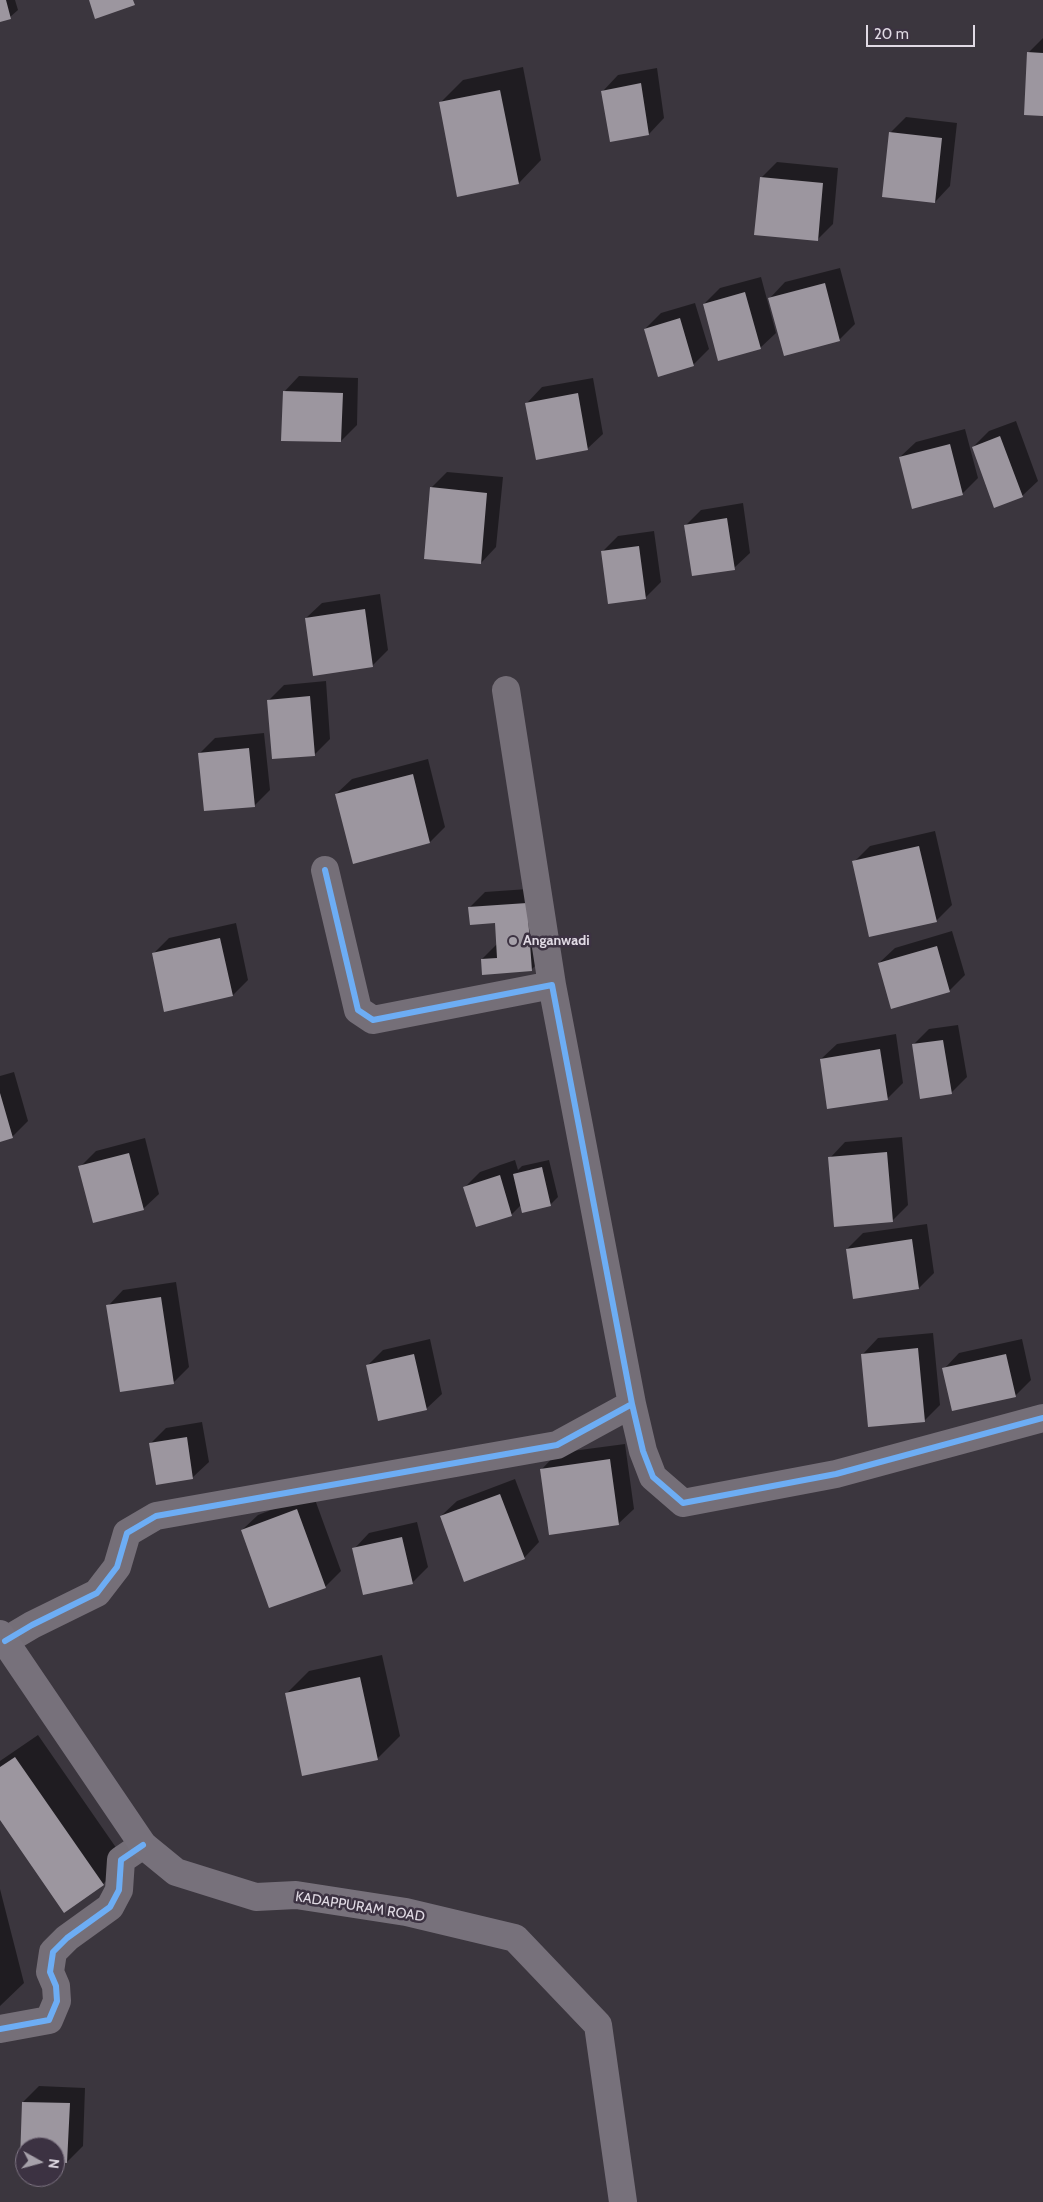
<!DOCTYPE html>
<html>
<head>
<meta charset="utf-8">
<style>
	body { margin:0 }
	#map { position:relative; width:1043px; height:2202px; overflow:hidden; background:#3b363e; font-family:Cabin,sans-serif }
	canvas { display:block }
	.north { position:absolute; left:15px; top:2137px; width:50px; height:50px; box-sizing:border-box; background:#3c3242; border:1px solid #7e7583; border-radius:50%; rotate:97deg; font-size:14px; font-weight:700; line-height:20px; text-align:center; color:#e0dae4 }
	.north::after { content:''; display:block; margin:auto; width:18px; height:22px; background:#a6a1aa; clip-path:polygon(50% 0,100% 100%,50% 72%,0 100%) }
	.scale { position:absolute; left:866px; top:25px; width:109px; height:22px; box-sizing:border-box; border:2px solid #e0dae4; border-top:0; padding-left:6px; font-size:15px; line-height:18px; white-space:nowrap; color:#e0dae4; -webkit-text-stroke:4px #3c3242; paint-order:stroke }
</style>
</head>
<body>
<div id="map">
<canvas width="1043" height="2202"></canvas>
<div class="north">N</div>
<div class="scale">20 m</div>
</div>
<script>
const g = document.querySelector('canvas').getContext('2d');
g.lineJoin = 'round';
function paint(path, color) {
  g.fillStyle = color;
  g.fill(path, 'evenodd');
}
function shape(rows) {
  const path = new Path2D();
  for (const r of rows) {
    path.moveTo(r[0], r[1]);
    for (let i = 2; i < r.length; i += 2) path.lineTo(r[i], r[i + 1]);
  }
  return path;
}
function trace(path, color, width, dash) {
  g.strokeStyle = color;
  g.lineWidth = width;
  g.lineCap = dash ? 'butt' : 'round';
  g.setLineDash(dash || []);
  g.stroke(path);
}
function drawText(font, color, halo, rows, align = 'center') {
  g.font = font + ' Cabin,sans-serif';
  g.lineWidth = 5;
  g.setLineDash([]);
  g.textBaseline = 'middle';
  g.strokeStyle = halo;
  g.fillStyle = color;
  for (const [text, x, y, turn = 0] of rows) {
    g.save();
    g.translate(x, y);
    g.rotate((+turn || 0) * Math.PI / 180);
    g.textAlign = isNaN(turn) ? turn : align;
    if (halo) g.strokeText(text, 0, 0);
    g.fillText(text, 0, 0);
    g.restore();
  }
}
paint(shape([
	[0,0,15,0,18,10,10,17,0,20],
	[1043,38,1043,115,1028,53],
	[523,67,541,160,519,183,440,103,463,80],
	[657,68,664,118,649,134,603,91,618,75],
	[906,117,957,123,950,186,935,202,890,133],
	[777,162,838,168,833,224,817,240,761,178],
	[840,268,855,324,839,340,770,298,785,282],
	[761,277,776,333,760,348,704,304,720,288],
	[695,303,709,349,693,365,645,329,661,313],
	[299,376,358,378,357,425,341,441,284,392],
	[593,378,603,434,587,449,527,403,542,387],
	[1016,421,1038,481,1022,496,973,447,989,431],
	[965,429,978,478,962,494,900,457,916,442],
	[447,472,503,477,496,547,481,563,431,488],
	[743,503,750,553,734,568,686,525,701,510],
	[654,531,661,582,645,598,603,551,618,536],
	[380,594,388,650,372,666,306,618,322,603],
	[326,681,330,739,315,754,268,701,284,685],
	[264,733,270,790,254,806,199,754,215,738],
	[428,759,445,827,430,842,336,794,352,779],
	[935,831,952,905,936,921,854,862,870,846],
	[542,888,547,954,531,970,482,959,498,943,497,922,470,907,485,892],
	[236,923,248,980,233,995,154,953,169,938],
	[952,931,965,975,949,991,879,963,895,948],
	[958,1025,967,1077,951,1093,913,1045,929,1029],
	[896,1034,903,1083,887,1099,821,1059,837,1044],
	[14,1072,28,1121,12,1137,0,1141,0,1076],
	[902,1137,908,1205,892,1221,830,1158,845,1142],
	[145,1138,159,1194,143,1209,80,1167,96,1151],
	[515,1160,518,1170,522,1166,549,1160,558,1197,550,1205,521,1205,512,1214,477,1226,464,1188,480,1172],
	[927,1224,934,1273,919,1288,847,1249,863,1233],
	[176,1282,189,1367,174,1382,108,1306,123,1290],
	[933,1333,940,1405,924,1421,863,1354,878,1338],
	[430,1339,442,1394,426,1409,367,1366,383,1350],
	[1022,1339,1031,1380,1016,1395,944,1369,959,1353],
	[202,1422,209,1462,193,1477,157,1484,150,1444,166,1428],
	[625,1444,634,1509,618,1524,542,1469,557,1453],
	[515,1479,539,1542,524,1558,441,1516,457,1501],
	[313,1494,341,1571,325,1587,242,1530,258,1515],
	[417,1522,428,1567,412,1583,354,1549,369,1533],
	[382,1655,400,1736,377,1759,286,1694,309,1671],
	[38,1735,126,1862,103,1884,0,1818,0,1761],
	[0,1889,24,1983,0,2006],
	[39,2086,85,2088,83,2146,67,2162,55,2161,55,2147,25,2147,25,2160,23,2102]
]), '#0007');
paint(shape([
	[0,0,6,0,11,19,0,22],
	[89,0,133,0,135,5,95,19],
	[1027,52,1043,53,1043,116,1024,115],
	[641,83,649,135,610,142,601,91],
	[500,90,519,184,457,197,439,102],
	[889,132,942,138,935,203,882,197],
	[760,177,823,183,818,241,754,235],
	[825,283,840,341,784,356,768,298],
	[745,292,761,349,718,361,703,304],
	[680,318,694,366,658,377,644,329],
	[283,391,343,393,341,442,281,441],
	[578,393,588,450,536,460,525,403],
	[1000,436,1023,497,994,508,972,447],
	[950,444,963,495,912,509,899,457],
	[430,487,487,493,481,564,424,559],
	[727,518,735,570,692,576,684,525],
	[639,546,646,599,608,604,601,551],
	[365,609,373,667,313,676,305,618],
	[310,696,315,756,272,759,267,700],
	[249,748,255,807,204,811,198,753],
	[413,774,430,843,353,864,335,794],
	[919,846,937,922,869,937,852,861],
	[527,903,532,971,482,975,481,959,497,958,495,923,470,925,468,907],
	[220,938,233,996,164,1012,152,953],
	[937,946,950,992,891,1009,878,963],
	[943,1040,952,1094,920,1099,912,1044],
	[880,1049,888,1100,827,1109,820,1059],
	[0,1093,13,1138,0,1142],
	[887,1152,893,1222,834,1227,828,1157],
	[129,1153,144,1210,93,1223,78,1166],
	[542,1167,551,1206,522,1213,513,1174],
	[500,1175,512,1216,476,1227,463,1187],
	[912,1239,919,1289,853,1299,846,1249],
	[161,1297,174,1384,120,1392,106,1305],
	[918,1348,925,1422,868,1427,861,1354],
	[414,1354,427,1410,378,1421,366,1365],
	[1006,1354,1016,1397,952,1411,942,1368],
	[187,1437,193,1479,156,1485,149,1443],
	[610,1459,619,1525,549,1535,540,1469],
	[500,1494,525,1559,464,1582,440,1516],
	[297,1509,326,1588,269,1608,241,1530],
	[402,1537,413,1584,363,1595,352,1548],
	[360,1677,378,1760,302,1776,285,1693],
	[15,1757,104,1885,64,1913,0,1820,0,1767],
	[22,2102,70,2103,67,2163,55,2162,55,2147,25,2147,25,2161,20,2161]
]), '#9c969f');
trace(shape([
	[506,690,552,985],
	[632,1404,643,1451,653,1477,683,1503,836,1474,1043,1418],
	[5,1641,32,1625,97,1593,117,1567,127,1533,156,1516,557,1445,632,1404,552,985,373,1020,358,1010,325,870],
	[0,2029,49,2020,57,2001,56,1986,50,1972,53,1952,67,1938,110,1907,119,1890,121,1860,143,1845]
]), '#756f78', 28);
trace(shape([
	[0,1634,143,1845,176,1872,256,1897,296,1895,406,1912,515,1938,598,2025,623,2202]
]), '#77717b', 28);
trace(shape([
	[632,1404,643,1451,653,1477,683,1503,836,1474,1043,1418],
	[5,1641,32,1625,97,1593,117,1567,127,1533,156,1516,557,1445,632,1404,552,985,373,1020,358,1010,325,870],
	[0,2029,49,2020,57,2001,56,1986,50,1972,53,1952,67,1938,110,1907,119,1890,121,1860,143,1845]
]), '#6dadf4', 6);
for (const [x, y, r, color] of [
	[513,941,5,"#a6a1aa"]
]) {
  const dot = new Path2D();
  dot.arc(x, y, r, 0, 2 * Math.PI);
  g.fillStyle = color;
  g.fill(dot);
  trace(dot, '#3c3242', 2);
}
drawText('bold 14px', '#e0dae4', '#3c3242', [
	["Anganwadi",523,941]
], 'left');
drawText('14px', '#e0dae4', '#3c3242', [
	["KADAPPURAM ROAD",360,1907,9]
]);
</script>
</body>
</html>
